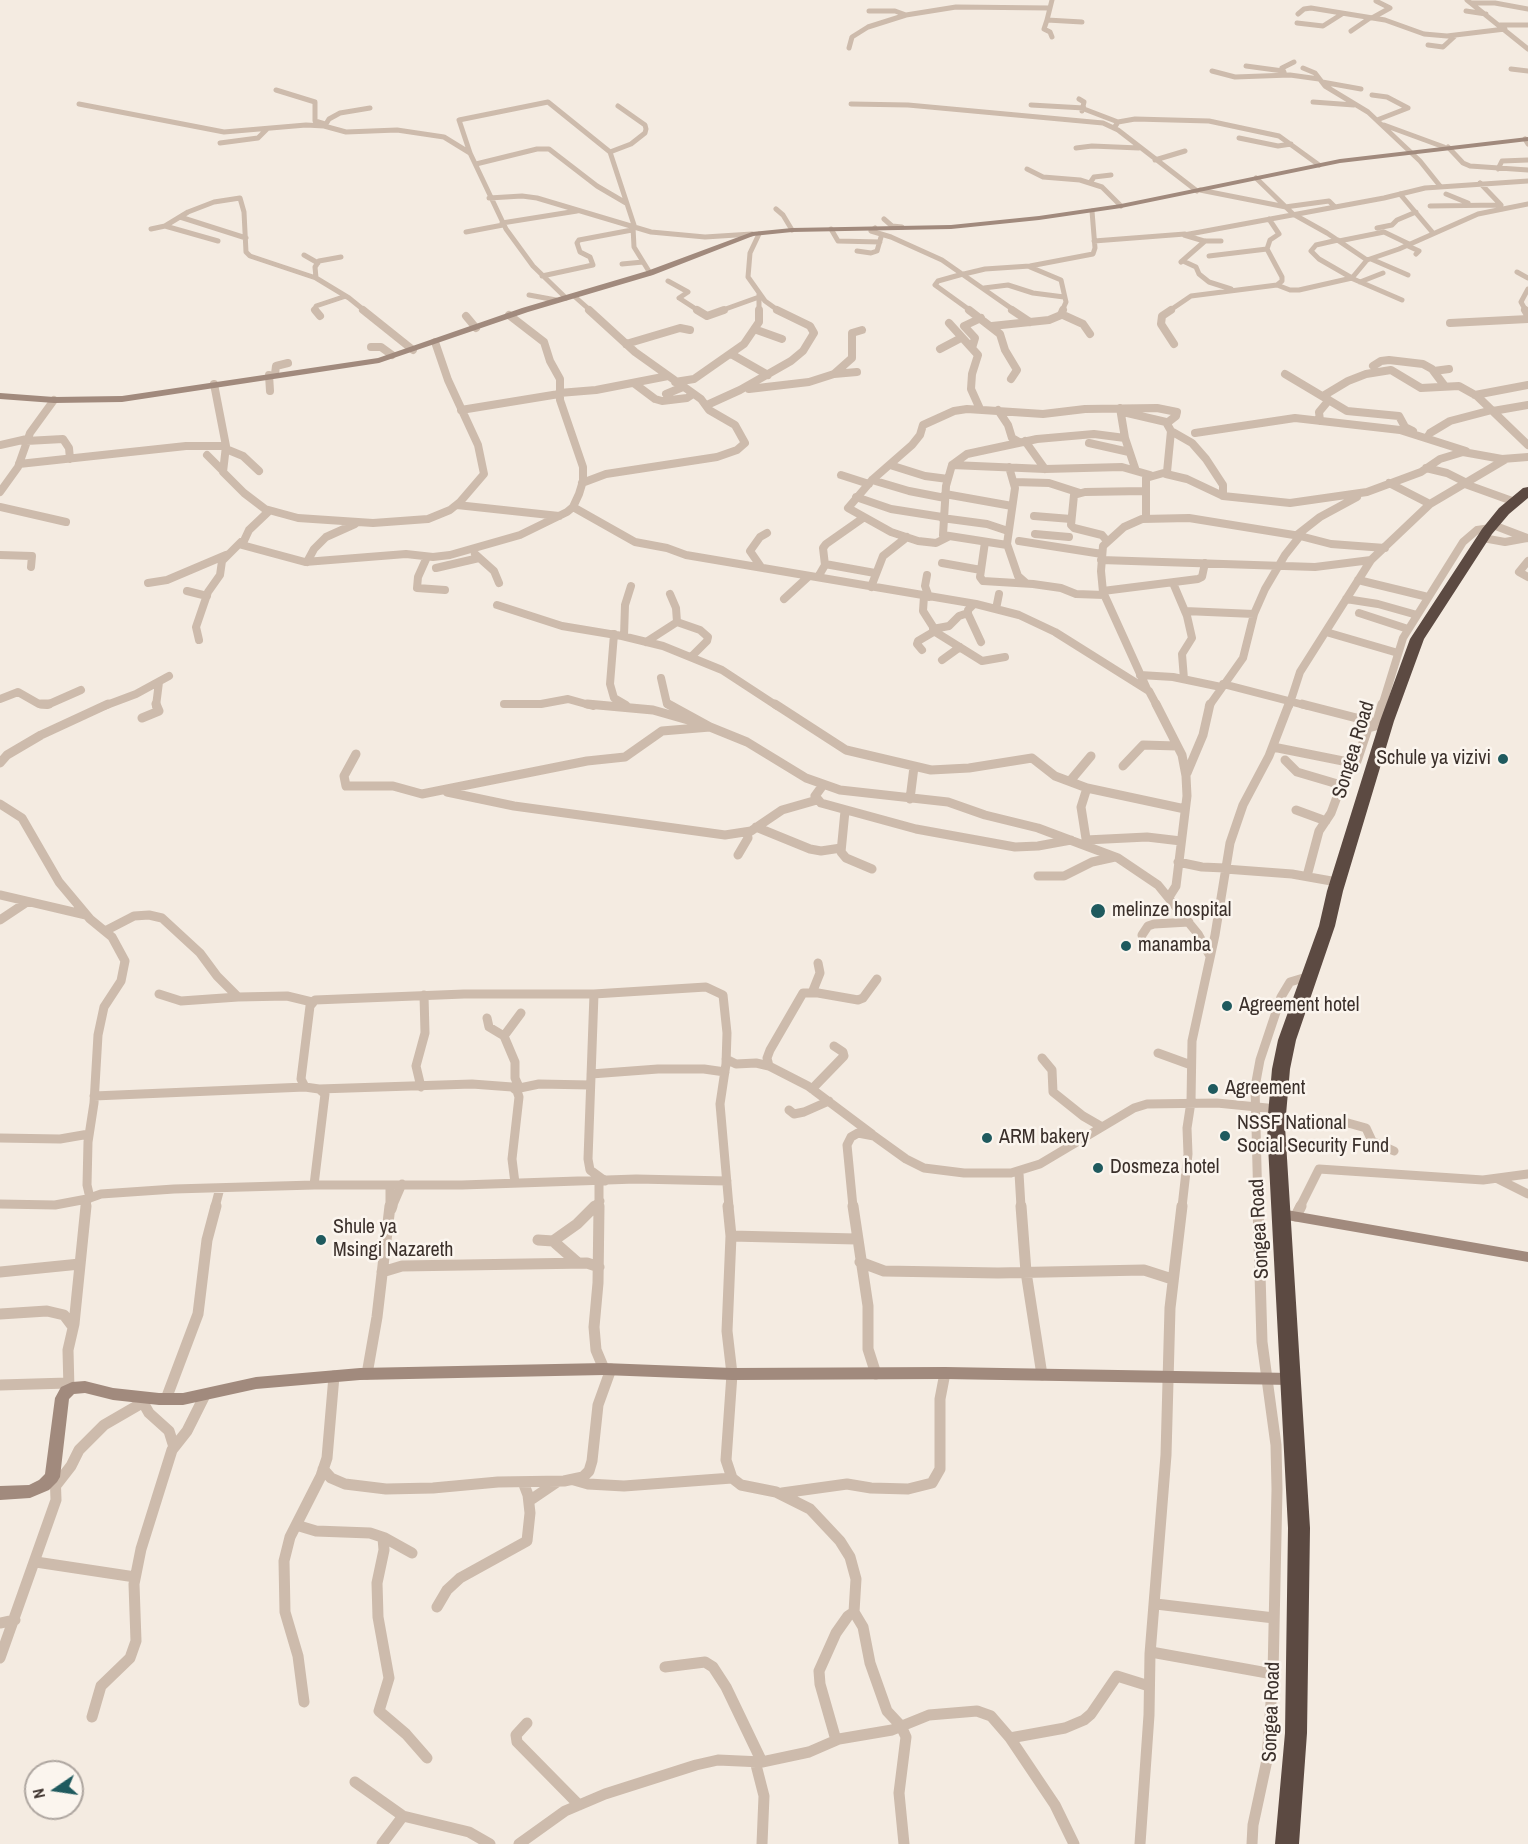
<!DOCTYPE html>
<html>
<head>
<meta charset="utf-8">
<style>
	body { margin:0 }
	#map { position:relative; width:1528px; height:1844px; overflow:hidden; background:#f4ebe1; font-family:"Archivo Narrow",sans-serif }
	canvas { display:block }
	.north { position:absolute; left:24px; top:1760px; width:60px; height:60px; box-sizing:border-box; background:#fbf5ee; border:2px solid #aea6a0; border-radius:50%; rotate:257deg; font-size:16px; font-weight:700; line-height:24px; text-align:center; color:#3b302b }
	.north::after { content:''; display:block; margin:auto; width:21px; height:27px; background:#1f5a5e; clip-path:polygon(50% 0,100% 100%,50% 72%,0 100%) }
</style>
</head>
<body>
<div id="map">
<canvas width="1528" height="1844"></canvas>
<div class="north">N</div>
</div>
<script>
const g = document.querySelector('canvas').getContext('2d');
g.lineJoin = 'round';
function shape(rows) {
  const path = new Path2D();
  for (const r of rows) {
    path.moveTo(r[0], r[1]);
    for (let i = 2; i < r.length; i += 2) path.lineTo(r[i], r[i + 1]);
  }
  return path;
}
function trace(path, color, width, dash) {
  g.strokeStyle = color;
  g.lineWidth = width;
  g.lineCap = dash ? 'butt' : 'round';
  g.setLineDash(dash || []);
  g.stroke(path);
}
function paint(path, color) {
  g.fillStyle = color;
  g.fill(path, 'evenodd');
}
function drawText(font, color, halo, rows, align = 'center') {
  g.font = font + ' "Archivo Narrow",sans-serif';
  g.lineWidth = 5;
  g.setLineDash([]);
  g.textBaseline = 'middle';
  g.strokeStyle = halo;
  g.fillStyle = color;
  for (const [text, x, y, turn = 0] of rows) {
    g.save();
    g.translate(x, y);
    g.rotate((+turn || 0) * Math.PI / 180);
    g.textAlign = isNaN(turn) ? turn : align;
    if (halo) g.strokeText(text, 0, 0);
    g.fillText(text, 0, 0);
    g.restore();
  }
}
trace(shape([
	[1052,0,1047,20,1082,22],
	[1467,0,1528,49],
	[1471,3,1495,3,1528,9],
	[869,11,895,11,906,15],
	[1466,11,1486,14],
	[1298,14,1304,9,1311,8,1385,20,1424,34,1447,36,1505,29],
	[1372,18,1390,8,1376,1],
	[1047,20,1044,29,1050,32,1052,37],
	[1297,23,1323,26,1342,14],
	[1500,25,1528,25],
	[1351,31,1370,18],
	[1428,45,1443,47,1455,36],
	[849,48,852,37,868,27,906,15,956,7,1050,8],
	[1246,66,1283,71],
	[1303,68,1315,73,1325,86,1368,112,1420,161,1440,186],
	[1511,69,1528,71],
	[1212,71,1235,77,1290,75,1319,79],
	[1284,72,1282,68,1294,62],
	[1322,82,1361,89],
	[276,90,315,102,315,121,325,124],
	[1372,95,1387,97,1408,108,1377,120],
	[1079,99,1084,102,1082,111],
	[1313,102,1354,105],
	[79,104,224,132,306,125,324,126,346,132,397,130,444,137,470,153],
	[851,104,908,105,1103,123,1118,130,1197,191],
	[1031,105,1084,108],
	[1084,109,1118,122],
	[326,124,329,119,340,113,370,108],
	[1384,125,1444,147],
	[1114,128,1118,122,1135,119,1209,121,1279,136,1319,165],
	[1239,138,1278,146,1291,144],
	[1525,139,1528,144],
	[220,143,258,138,267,129],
	[1448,147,1463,163,1470,166,1528,170],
	[1076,148,1092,146,1139,148],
	[610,152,631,144,645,133,646,129,645,125,618,106],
	[1155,160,1185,151],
	[476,164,537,149,549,149,597,186,626,203],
	[1027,169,1043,177,1080,180,1102,187,1121,206],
	[1498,169,1502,161,1528,160],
	[1256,178,1293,214,1327,233,1367,260],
	[1090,183,1094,177,1111,175],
	[1480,183,1501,205],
	[1200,190,1286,207],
	[1400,194,1433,233],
	[1446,194,1468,203],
	[489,198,522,196,537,198,651,232,705,237,752,234],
	[1430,206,1499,205],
	[1285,207,1329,201,1334,206],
	[776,209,783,215,792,230],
	[180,217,246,238],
	[884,219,892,226,902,227],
	[1269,219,1279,234,1270,240,1267,249,1282,277,1282,281,1277,285],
	[502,223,577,211],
	[165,226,218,241],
	[633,227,634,247,650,273],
	[875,228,871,231,891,237,942,260,1015,311],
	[1377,228,1392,225,1397,220,1416,212],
	[151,229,165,226,188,212,214,202,240,198,244,212,246,252,250,256,316,278,349,298,365,311],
	[831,229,838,241,880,242],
	[466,232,503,225],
	[759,234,750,253,748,277,765,301,779,311],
	[1338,240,1316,245,1311,251,1319,259,1352,278],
	[1094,241,1185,234],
	[1221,241,1204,241,1184,235,1384,198,1425,188,1528,181],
	[1339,241,1384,232,1409,244],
	[1406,245,1419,251,1416,254],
	[857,251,871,253,877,251,881,237],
	[304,255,318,263],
	[1209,256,1267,249],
	[1371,259,1408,275],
	[1183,261,1196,267,1199,274,1209,282,1231,289],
	[1181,262,1205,241],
	[622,264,643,262],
	[1030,267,1061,280,1066,302,1062,311],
	[1517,272,1528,278],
	[963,274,938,281,935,285,971,311],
	[964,274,985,269,1030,266,1093,254,1095,248,1092,211],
	[542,276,593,265,590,257,580,252,577,243,579,240,632,230],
	[316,278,315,267,319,261,341,257],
	[1351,278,1402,300],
	[668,281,688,292,679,298,699,311],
	[1360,282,1383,273],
	[984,288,1008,285,1033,293,1064,297],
	[759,294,759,311],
	[529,295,556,300],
	[574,296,591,311],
	[566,298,533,266,506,229,470,153,459,120,548,102,610,152,635,228],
	[316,311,316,306,346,296],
	[720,311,759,297],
	[1169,311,1191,296,1277,285,1290,290,1299,290,1352,278,1367,260,1399,249,1478,214,1528,204],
	[1526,311,1521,302,1528,289]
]), '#cdbbac', 5);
trace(shape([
	[315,310,320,316],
	[363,310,413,350],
	[697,310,707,316,724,310],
	[969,310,1000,334,1005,350,1017,370,1011,379],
	[1012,310,1030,322],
	[1171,310,1162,316,1161,324,1174,344],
	[1525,310,1528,315],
	[1061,314,1083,324,1090,334],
	[466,316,476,328],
	[949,323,978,355,972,374,971,389,980,409],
	[1450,323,1528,319],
	[992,326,1049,320,1061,315,1063,310],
	[754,329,782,339],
	[626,344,680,328,690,330],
	[371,347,381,347,392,355],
	[972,348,975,338,964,326,981,318],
	[940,349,961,338],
	[731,354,768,375],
	[1373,366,1381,361,1389,360,1423,364,1432,369,1444,385],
	[1434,371,1449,369],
	[275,374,276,366,288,363],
	[834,374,857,372],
	[1285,374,1347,411,1399,416,1405,427,1413,431],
	[269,375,270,391],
	[675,382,694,379,744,344,759,322,759,310],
	[214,384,226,446,223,472,244,493,265,509,298,518,373,523,428,519,450,510,460,502,484,474,478,445,448,380,435,342],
	[635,384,655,399,662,401,687,398,693,394],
	[749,389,809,382,834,374,852,358,852,333,862,330],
	[559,393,596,390,668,376],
	[666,394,683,387],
	[1475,395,1528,385],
	[1323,396,1348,381,1366,374,1391,370,1421,388,1459,386,1477,396,1528,445],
	[707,405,740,390,791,361,803,351,814,333,810,326,777,310],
	[1120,408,1125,438,1136,471],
	[461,410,559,394],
	[998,410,1008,425,1012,438,1019,442],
	[1493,411,1528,405],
	[1123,412,1166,422,1171,431,1167,472,1146,478,1146,518],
	[1320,421,1319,412,1329,400],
	[1171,431,1192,443,1206,459,1223,485,1223,496],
	[1195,433,1295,418,1400,430,1466,451],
	[1427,438,1430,433,1450,421,1492,410],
	[26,441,63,439,69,448,70,459],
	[1025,441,1045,469],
	[1089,443,1129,452],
	[0,445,27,439],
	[226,449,243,456,259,471],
	[207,455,223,471],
	[19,464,186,446,226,446],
	[890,465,925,476,948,479],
	[952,465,1045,469,1122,467,1150,475],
	[1009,467,1015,488,1007,544,1018,576,1026,583],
	[1426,468,1447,473,1467,483],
	[1166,474,1187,479,1223,496,1290,503,1367,492,1421,472,1440,459,1463,452,1502,459,1528,457],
	[841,475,869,484],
	[872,480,909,491,945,498],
	[1014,482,1049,483,1080,493],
	[582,483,606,474,717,457,737,450,745,443,735,425,709,410,701,399,635,352,589,310],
	[1389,483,1430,504],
	[1465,484,1515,502],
	[0,492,18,467,30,433,54,400],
	[945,494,1012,506],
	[856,497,891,509,942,517],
	[457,505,559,516],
	[0,507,66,522],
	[573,507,635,542,667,548,686,555,976,604,1019,615,1055,632,1149,691,1157,706],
	[269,511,249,530,242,545,305,562,406,554,433,557,450,555,520,535,567,512,573,507,579,494,583,481,583,467,560,400,560,379,550,361,544,342,509,315],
	[1034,516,1071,519],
	[942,518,987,524,1008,531],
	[1493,525,1527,538],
	[1035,534,1069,537],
	[1297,535,1320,517,1357,497],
	[948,537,936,543,918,541,891,532,848,508,872,480,912,445,920,435,923,425,954,411,967,409,1043,414,1085,409,1157,408,1177,412,1176,416,1167,423],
	[1483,538,1505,542,1527,538],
	[1019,541,1102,554],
	[1107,541,1102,535,1074,528,1071,525,1074,495,1085,492,1144,491],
	[985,542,980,577,983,581,1033,584,1061,588,1076,594,1104,595],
	[1007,545,943,535,946,486,952,465,967,454,1037,439,1094,434,1125,438],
	[475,554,494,571,499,583],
	[0,555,32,556,31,567],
	[427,557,418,577,417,588,445,590],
	[1101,560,1315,567,1371,560],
	[1528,561,1519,572,1528,577],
	[307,562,314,549,326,537,355,524],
	[942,563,981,570],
	[825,564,875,573],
	[761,567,750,551,760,537,767,533],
	[436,568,479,558],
	[927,575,925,586,929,597],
	[818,577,825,565,823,548,826,544,863,518],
	[1358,580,1428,597],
	[148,583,167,580,226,555],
	[1173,583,1187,616,1192,638,1182,654,1184,679],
	[871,587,883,556,907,537],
	[187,591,207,596],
	[1103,591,1198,579,1202,577,1205,563],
	[924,596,923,611,937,633,982,661,1005,657],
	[784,599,809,576],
	[1346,599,1378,604,1417,615],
	[974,604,968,610,968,614,981,642],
	[497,605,562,626,622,636,663,646,722,670,777,706],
	[996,609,999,594],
	[1185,611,1254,614],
	[1359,613,1408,629],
	[677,622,700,630,708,637,707,641,691,657],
	[933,629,949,626,959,616,968,613],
	[1326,632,1398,653],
	[614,634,610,684,614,698,626,705],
	[624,636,625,605,631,586],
	[199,640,196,627,208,592,220,575,222,561,241,542],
	[646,642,677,622,676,608,670,594],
	[922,650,917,644,918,641,935,631],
	[942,660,960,647],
	[1140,675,1173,677,1221,687],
	[661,678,667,704,672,706],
	[1223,684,1308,706],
	[1147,689,1103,592,1101,571,1103,546,1124,527,1142,519,1189,518,1300,536,1331,544,1385,548],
	[0,699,18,692,39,704,47,705,81,690],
	[504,704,541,704,568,699,593,706],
	[104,706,136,694,169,676],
	[156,706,159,682],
	[1209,706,1243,658,1254,614,1265,589,1285,555,1300,536],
	[1289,706,1300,672,1371,560,1430,504,1506,459],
	[1382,706,1403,638,1463,542,1477,530,1491,528]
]), '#cdbbac', 8);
trace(shape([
	[41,704,49,704],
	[587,704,653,710,702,724],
	[668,704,710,727,747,742,806,778,840,790,948,802,985,815,1038,828,1118,858,1158,885,1198,934,1210,956],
	[775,704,846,750,931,770,969,768,1032,758,1055,776,1087,788],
	[1156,704,1182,755,1186,776,1187,796,1176,886,1169,897],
	[1302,704,1376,723],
	[142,718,159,711,156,704],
	[1376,725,1382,704],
	[1273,747,1353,763,1357,761,1368,728,1380,725],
	[356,754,344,776,346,786,393,786,422,794,587,761,625,757,662,731,710,727],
	[1285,760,1297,772,1341,785],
	[0,763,7,755,41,735,108,704],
	[1123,766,1143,745,1177,746],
	[1187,773,1203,735,1210,704],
	[1070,781,1091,756],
	[823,785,815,796,821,803,916,829,1015,847,1038,846,1071,840],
	[447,792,514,806,725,835,751,831,782,810,817,800],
	[910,799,914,767],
	[0,804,22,818,59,882,90,919,112,937,125,961,121,981,104,1007,98,1035,94,1103,88,1142,87,1185,90,1198],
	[1296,810,1326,821],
	[845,811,841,852,846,858,872,869],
	[756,827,810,849,821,851,841,848],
	[1086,840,1147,837,1181,841],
	[1087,845,1081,807,1087,788,1185,809],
	[738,855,748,838,747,832],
	[1178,862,1202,867,1225,868],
	[1225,869,1292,874,1337,882],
	[1038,876,1064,876,1092,862,1115,857],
	[1307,876,1319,831,1331,813,1350,762],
	[0,895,86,915],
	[0,920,27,902],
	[105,931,134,916,149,915,162,918,200,953,217,976,238,997,287,996,312,1002],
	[1142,935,1148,926,1154,924,1189,922],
	[812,993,820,973,818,963],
	[159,994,181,1001,238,997],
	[594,994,588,1159,590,1170,605,1181],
	[487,1018,489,1027,504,1036],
	[1158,1053,1191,1065],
	[1042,1058,1052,1070,1053,1092,1083,1116,1102,1127],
	[726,1059,736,1064,756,1063,769,1066,808,1086,872,1134],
	[769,1066,767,1058,770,1050,803,993,818,993,858,1000,863,998,877,979],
	[591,1074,658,1069,704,1069,725,1072],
	[421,1087,416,1066,425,1033,424,995],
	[519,1087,515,1078,515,1062,504,1036,521,1013],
	[319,1089,472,1084,512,1087,517,1091,519,1097,512,1159,515,1183],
	[515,1089,539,1084,590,1085],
	[812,1089,844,1056,843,1052,834,1046],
	[94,1096,305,1087],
	[789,1110,794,1114,804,1112,829,1101],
	[1276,1126,1319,1122,1348,1123,1366,1128,1372,1141,1394,1151],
	[0,1138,60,1139,89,1134],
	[1019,1173,1021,1207],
	[1498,1179,1528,1194],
	[314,1185,325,1094,319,1089,305,1087,301,1079,310,1006,315,1000,464,994,594,994,706,987,723,995,727,1033,726,1064,720,1104,729,1207],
	[390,1186,390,1207],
	[0,1204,55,1205,87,1199],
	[86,1207,87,1199,101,1194,174,1189,314,1185,462,1185,636,1179,727,1181],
	[215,1207,220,1188],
	[392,1207,402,1184],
	[594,1207,600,1201],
	[599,1207,599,1182],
	[853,1207,847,1145,851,1137,858,1133,874,1136,906,1159,924,1168,964,1173,1011,1173,1040,1164,1134,1108,1147,1104,1217,1103,1277,1109],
	[1182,1207,1188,1154,1187,1128,1191,1102,1192,1041,1215,935,1230,843,1243,805,1269,756,1289,704],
	[1258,1207,1255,1087,1260,1060,1281,997,1290,982,1310,976],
	[1300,1207,1319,1169,1483,1180,1528,1174]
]), '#cdbbac', 9);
trace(shape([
	[599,1206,598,1283,594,1327,596,1350,604,1369],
	[728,1206,731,1236,727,1331,732,1374,726,1460,732,1478,741,1485,776,1492,810,1509,840,1541,850,1557,856,1579,854,1612,863,1627,870,1663,887,1711,901,1726,906,1737,899,1793,904,1844],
	[853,1206,868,1306,868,1349,876,1374],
	[1021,1206,1026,1272,1042,1375],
	[391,1209,392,1206],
	[1296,1216,1301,1206],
	[731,1236,856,1239],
	[538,1240,553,1241,578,1263],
	[553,1241,577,1224,595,1206],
	[860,1262,884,1271,998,1273,1144,1270,1172,1279],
	[0,1272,80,1264],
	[382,1272,402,1266,587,1263,599,1267],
	[0,1314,47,1311,64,1315,73,1327],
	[367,1374,377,1317,390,1206],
	[0,1385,68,1383],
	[69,1390,68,1350,74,1324,86,1206],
	[141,1399,149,1413,169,1431,174,1447],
	[166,1399,198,1314,207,1240,216,1206],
	[323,1469,331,1478,345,1484,386,1489,433,1488,498,1482,564,1481,583,1477,589,1471,592,1461,598,1405,611,1369],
	[574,1480,588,1484,624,1486,732,1478],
	[57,1484,71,1466,79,1450,104,1425,142,1403],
	[782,1493,847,1484,871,1488,908,1489,932,1483,940,1469,940,1399,945,1373],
	[529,1501,557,1482],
	[296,1525,316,1531,370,1533,385,1538,412,1553],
	[383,1538,384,1550,377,1583,378,1617,389,1678,379,1711,406,1734,427,1758],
	[36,1562,135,1577],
	[1156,1604,1274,1618],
	[437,1607,447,1590,460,1578,527,1541,530,1513,528,1495,523,1482],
	[0,1623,15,1620],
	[1151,1652,1273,1674],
	[0,1658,56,1500,55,1472],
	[665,1667,705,1662,713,1667,726,1687,762,1762],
	[304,1702,298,1656,285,1612,284,1561,290,1537,321,1476,327,1458,334,1376],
	[92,1717,101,1686,130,1658,136,1641,134,1584,141,1549,172,1450,187,1431,205,1395],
	[527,1723,516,1735,517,1742,579,1805],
	[1010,1738,1065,1728,1084,1720,1091,1714,1117,1676,1149,1686],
	[836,1740,820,1684,819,1671,836,1633,848,1616,854,1612],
	[755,1761,764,1796,762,1844],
	[355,1782,403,1816,469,1832,490,1844],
	[382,1844,403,1816],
	[519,1844,565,1811,605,1794,696,1765,718,1760,762,1762,809,1752,839,1739,892,1730,929,1715,977,1711,991,1716,1010,1738,1055,1805,1074,1844],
	[1140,1844,1149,1715,1150,1654,1166,1455,1170,1308,1182,1206],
	[1252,1844,1253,1825,1267,1760,1273,1674,1277,1489,1276,1445,1262,1342,1258,1206]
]), '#cdbbac', 11);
paint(shape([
	[1528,137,1528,141,1340,163,1121,208,1039,220,951,229,792,232,753,236,653,275,528,312,379,363,122,402,54,403,0,399,0,393,54,397,122,396,378,358,522,308,647,271,752,232,792,228,951,225,1039,216,1121,204,1340,159,1528,137],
	[1281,1209,1528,1252,1528,1262,1281,1219,1276,1218,1274,1214,1276,1210,1281,1209],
	[604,1363,732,1368,945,1367,1291,1373,1296,1375,1298,1379,1296,1383,1291,1385,945,1379,732,1380,604,1375,360,1380,256,1389,183,1405,159,1405,113,1400,85,1393,74,1394,69,1399,60,1477,57,1482,49,1490,30,1498,0,1500,0,1486,29,1485,39,1480,45,1474,55,1398,61,1387,72,1382,85,1381,113,1388,159,1393,183,1393,256,1377,360,1368,604,1363]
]), '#a18a7d');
paint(shape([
	[1528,487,1528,498,1509,514,1492,534,1424,639,1394,721,1343,891,1335,926,1296,1040,1290,1069,1285,1126,1310,1528,1307,1733,1299,1844,1275,1844,1285,1733,1288,1528,1267,1126,1272,1069,1278,1040,1319,926,1327,891,1380,721,1410,639,1482,529,1499,508,1523,488,1528,487]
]), '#5c4a42');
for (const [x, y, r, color] of [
	[1503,759,6,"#1f5a5e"],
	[1098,911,8,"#1f5a5e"],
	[1126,946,6,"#1f5a5e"],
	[1227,1006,6,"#1f5a5e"],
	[1213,1089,6,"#1f5a5e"],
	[1225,1136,6,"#1f5a5e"],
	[987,1138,6,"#1f5a5e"],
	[1098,1168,6,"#1f5a5e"],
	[321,1240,6,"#1f5a5e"]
]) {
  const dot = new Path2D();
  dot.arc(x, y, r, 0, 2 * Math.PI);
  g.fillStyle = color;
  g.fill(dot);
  trace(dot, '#fbf5ee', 2);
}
drawText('20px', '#3b302b', '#fbf5ee', [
	["Songea Road",1354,750,-73],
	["Songea Road",1260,1229,-93],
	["Songea Road",1272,1712,-88]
]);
drawText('20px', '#3b302b', '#fbf5ee', [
	["Schule ya vizivi",1491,759,"right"],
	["melinze hospital",1112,911],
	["manamba",1138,946],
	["Agreement hotel",1239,1006],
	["Agreement",1225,1089],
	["NSSF National",1237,1124],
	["Social Security Fund",1237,1147],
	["ARM bakery",999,1138],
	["Dosmeza hotel",1110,1168],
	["Shule ya",333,1228],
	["Msingi Nazareth",333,1251]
], 'left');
</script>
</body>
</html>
